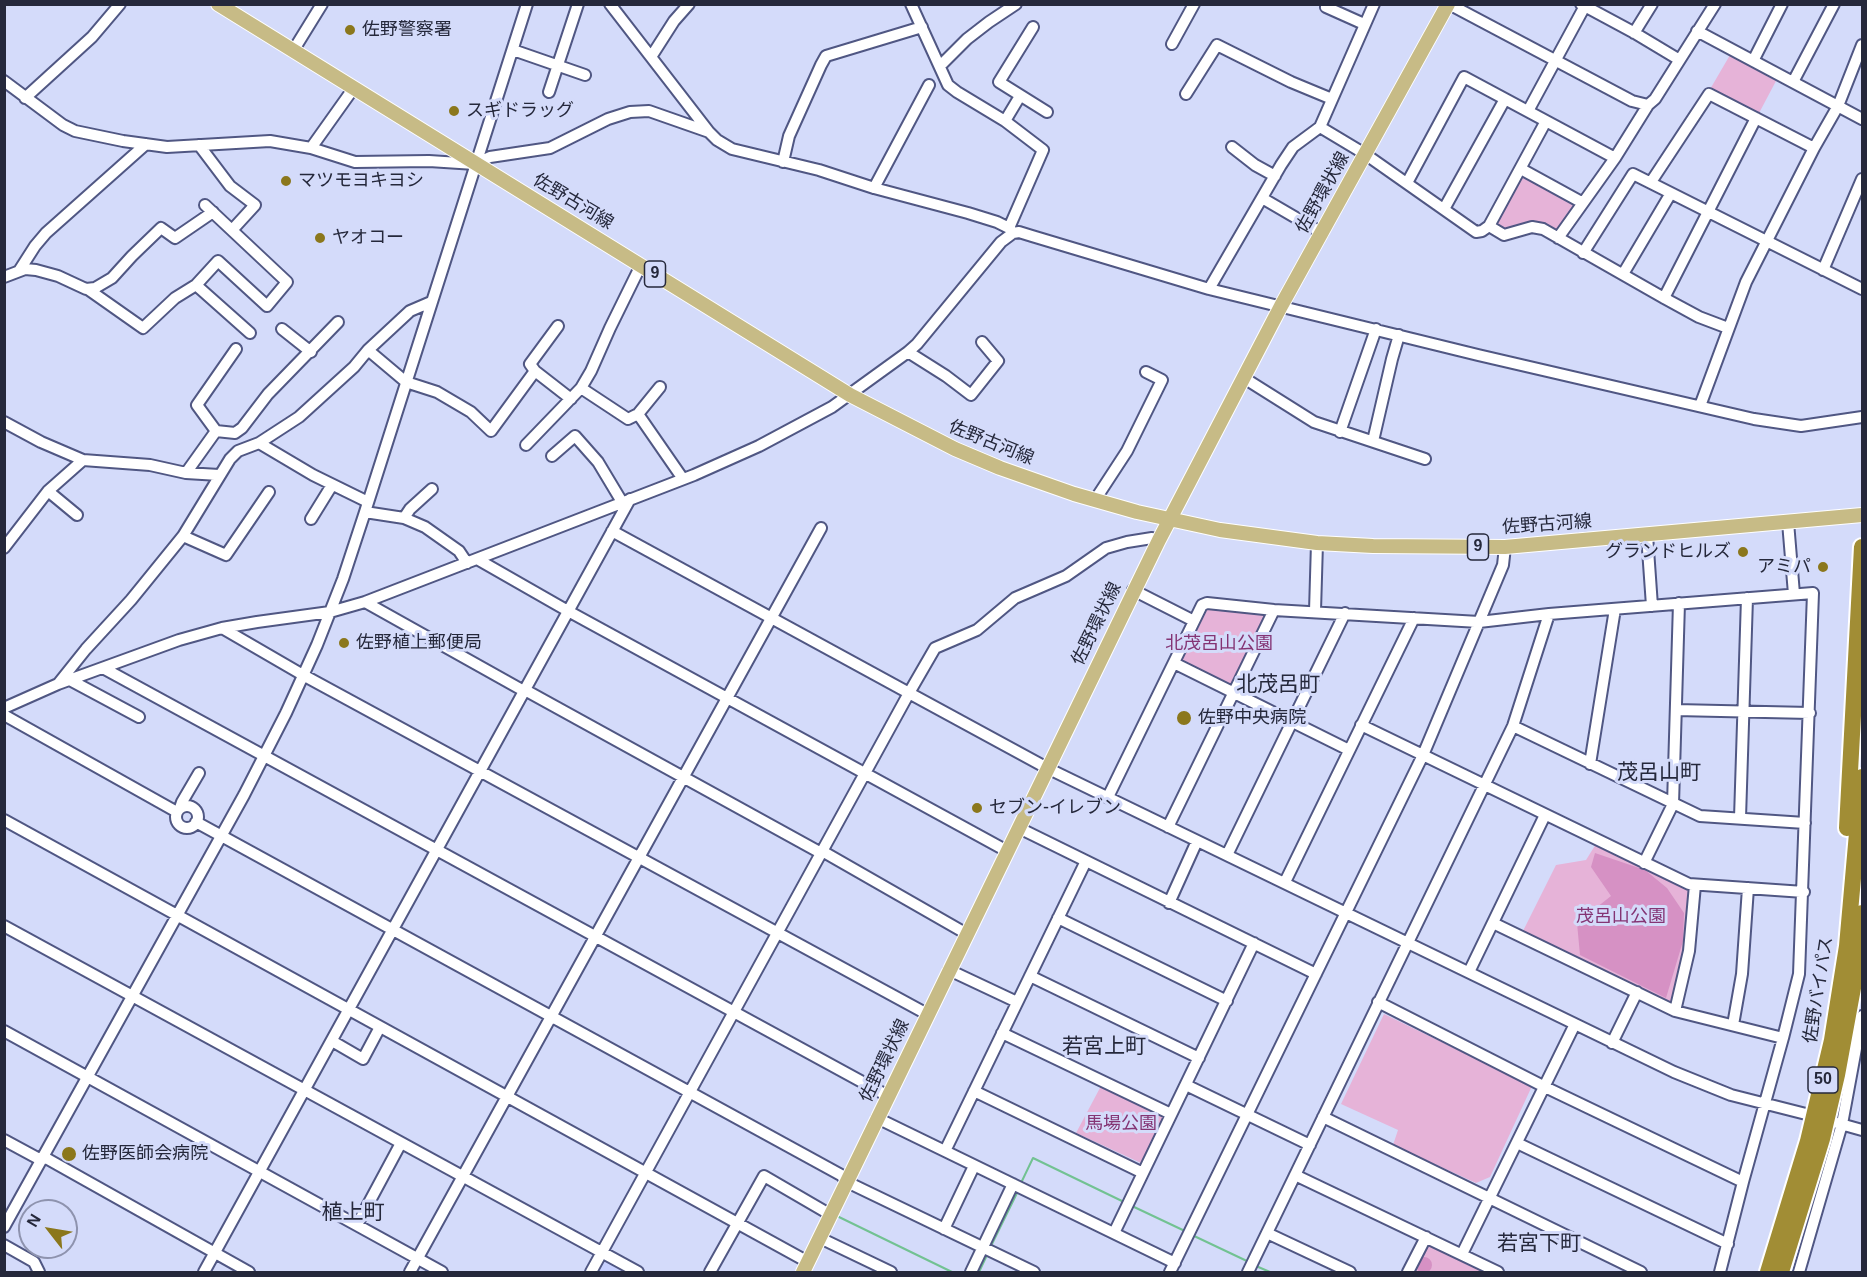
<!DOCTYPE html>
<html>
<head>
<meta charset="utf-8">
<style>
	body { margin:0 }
	#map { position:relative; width:1867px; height:1277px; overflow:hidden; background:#d4dbfa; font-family:Arial,sans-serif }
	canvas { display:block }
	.frame { position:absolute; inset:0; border:6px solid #25283b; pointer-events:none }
	.north { position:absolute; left:18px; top:1199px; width:60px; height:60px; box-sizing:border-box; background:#d4dbfa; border:2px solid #8e93ae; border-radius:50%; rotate:301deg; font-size:16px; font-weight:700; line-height:24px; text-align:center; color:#25283b }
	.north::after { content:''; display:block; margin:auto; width:21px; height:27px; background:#8b771c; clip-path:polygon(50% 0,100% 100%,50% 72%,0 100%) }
</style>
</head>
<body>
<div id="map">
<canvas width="1867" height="1277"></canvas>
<div class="frame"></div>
<div class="north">N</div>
</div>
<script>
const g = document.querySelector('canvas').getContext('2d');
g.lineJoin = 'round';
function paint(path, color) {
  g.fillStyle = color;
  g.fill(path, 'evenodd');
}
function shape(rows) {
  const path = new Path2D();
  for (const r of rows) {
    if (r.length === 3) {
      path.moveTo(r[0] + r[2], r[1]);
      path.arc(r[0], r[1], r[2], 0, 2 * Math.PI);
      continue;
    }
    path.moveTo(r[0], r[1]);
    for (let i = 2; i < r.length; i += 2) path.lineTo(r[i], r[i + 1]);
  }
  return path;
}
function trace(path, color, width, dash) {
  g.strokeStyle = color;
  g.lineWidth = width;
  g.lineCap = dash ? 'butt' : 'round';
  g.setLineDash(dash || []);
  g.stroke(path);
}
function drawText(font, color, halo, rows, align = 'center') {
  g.font = font + ' Arial,"Noto Sans JP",sans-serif';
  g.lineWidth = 6;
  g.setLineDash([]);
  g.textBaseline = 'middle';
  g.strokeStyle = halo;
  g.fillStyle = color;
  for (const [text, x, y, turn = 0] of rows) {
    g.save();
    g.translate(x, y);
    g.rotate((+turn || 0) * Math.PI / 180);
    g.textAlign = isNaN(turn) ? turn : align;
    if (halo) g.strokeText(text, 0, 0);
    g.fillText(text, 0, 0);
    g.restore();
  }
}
paint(shape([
	[605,1259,629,1272,597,1272]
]), '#c7d0ff');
paint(shape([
	[1730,55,1776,81,1758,115,1709,91],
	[1522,175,1576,204,1556,232,1537,224,1506,229,1492,225],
	[1205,607,1263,612,1266,620,1230,686,1178,661],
	[1596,844,1689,888,1689,910,1683,962,1670,1003,1522,933,1556,865,1586,860],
	[1384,1014,1532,1086,1490,1177,1476,1183,1393,1145,1398,1130,1341,1104],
	[1101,1086,1165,1116,1141,1163,1076,1133],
	[1427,1239,1492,1272,1409,1272]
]), '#e6b3d8');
paint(shape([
	[1595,853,1645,870,1667,888,1684,913,1683,941,1666,998,1580,955,1577,923,1611,896,1591,867],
	[1424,1265,8]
]), '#d691c4');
trace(shape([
	[1021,1183,1033,1158,1124,1202],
	[1132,1206,1187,1232],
	[839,1217,952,1272],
	[1192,1235,1249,1262],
	[990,1248,1018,1191],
	[1256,1266,1270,1272],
	[979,1272,988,1253]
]), '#72c292', 2);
const minor = shape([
	[610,4,709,132,717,140,732,149,819,170,874,188,968,213,997,222,1009,228,1013,233],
	[911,4,948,85,957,92,1005,121,1043,150,1009,228],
	[1327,4,1326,7,1364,24],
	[1449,4,1632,101,1648,105,1655,99,1715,4],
	[1581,4,1633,32,1678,59],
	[1033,27,999,82,1047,112],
	[1697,31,1862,119],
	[1634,33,1652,4],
	[1172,44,1194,4],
	[513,50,585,75],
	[293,51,322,4],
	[651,57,674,21,689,4],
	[1753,61,1782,4],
	[940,66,967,39,989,22,1016,4],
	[4,81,63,125,75,131,123,141,167,147,270,141,311,148,355,162,429,161,475,164,490,157,550,148,608,119,630,112,649,111,709,132],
	[1793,82,1834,4],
	[549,92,578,4],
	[1186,94,1217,45,1291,82,1332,99],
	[25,98,92,37,120,4],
	[1528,111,1586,4],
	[1005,121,1020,96],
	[1320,127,1365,154,1476,232,1482,231,1489,226,1546,121],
	[199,145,230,186,255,205,233,229],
	[1232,147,1255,165,1275,176],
	[311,148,353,89],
	[783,162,789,136,821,65,826,56,922,27],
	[1521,169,1583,203],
	[1651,182,1709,94,1814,148],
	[1407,183,1464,77,1615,158],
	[874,188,929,85],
	[1262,198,1322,233],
	[1444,209,1505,99],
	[1489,226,1504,235,1532,227,1543,229,1664,298,1699,317,1728,328],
	[1558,238,1615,158,1648,105],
	[1583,253,1633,174,1862,289],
	[1823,270,1862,179],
	[19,271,35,246,46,233,146,144],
	[1623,274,1671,193],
	[4,277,25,269,36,270,58,276,86,289,95,288,112,278,132,256,161,228,175,238,213,212],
	[196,285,250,333],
	[1209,289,1281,165,1293,147,1320,127,1374,4],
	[89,290,143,328,175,298,196,285,218,261,267,306,287,282,205,205],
	[1664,298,1756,118],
	[558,326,530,364,535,371,571,399],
	[282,329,311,352],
	[368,350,406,382,437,392,471,412,491,431,535,371],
	[908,352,946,376,971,395,998,361,982,342],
	[1244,378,1314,422,1425,459],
	[581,388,628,419,638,414,660,387],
	[1700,406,1746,282,1814,148,1838,106,1862,45],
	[638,414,683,479],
	[4,422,41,442,83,460,150,465,186,473,219,475],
	[216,431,235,433,242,428,268,394,338,322],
	[1340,432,1376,329],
	[1373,441,1392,359,1399,335],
	[259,443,313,475,368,502],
	[526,445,581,388,591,371,610,328,641,265],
	[552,456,575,436,598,462,622,502],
	[186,473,216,431,197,405,236,349],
	[48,491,77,515],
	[1095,500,1127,451,1162,380,1146,372],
	[365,512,404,518,425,527,459,551,467,563],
	[404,518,410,509,432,489],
	[311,519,332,485],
	[1788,522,1794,594],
	[612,531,909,693,935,648,977,630,1015,598,1066,576,1106,548,1127,542,1152,538,1159,540],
	[1647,535,1652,606],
	[183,536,226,555,269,492],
	[4,548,48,491,83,460],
	[477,559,568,611,1007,851],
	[1133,590,1194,621],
	[365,602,524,691],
	[1315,611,1317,543],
	[222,628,303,675,927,1014],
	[1174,663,1349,750],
	[103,668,888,1096],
	[70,680,139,717],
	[58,684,86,649,131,600,183,536,230,459,238,451,259,443,299,417,354,367,368,350,410,311,431,302],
	[525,690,821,853],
	[4,708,58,684,179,640,222,628,257,622,330,612,365,602,694,475,759,446,832,407,908,352,917,344,1001,242,1013,233,1019,232,1032,236,1209,289,1478,355,1754,419,1801,426,1862,417],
	[1676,710,1810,713],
	[4,715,177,812],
	[1361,725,1689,884,1804,892],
	[1513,726,1700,816,1805,823],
	[1590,764,1615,609],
	[1108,797,1202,605,1207,603,1274,610,1479,622,1549,614,1813,593,1799,974,1783,1038],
	[187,817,11],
	[180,808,182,802,199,773],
	[1740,818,1747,598],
	[4,820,808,1262],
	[196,822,841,1175,847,1182,1034,1272],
	[1168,827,1274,610],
	[1019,828,1316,974],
	[822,851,967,934],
	[1227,855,1345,613],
	[1644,863,1673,804,1679,603],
	[1285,882,1414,618],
	[1169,903,1197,841],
	[1058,918,1227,1001],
	[1493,923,1675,1011,1783,1038,1743,1182],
	[4,926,638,1272],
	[949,970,1017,1002],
	[1469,972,1545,815],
	[1030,976,1199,1058],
	[1378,1002,1545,1087,1743,1182,1720,1272],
	[1675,1011,1689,951,1695,885],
	[1733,1025,1742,974,1748,888],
	[4,1031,442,1272],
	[1002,1033,1171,1114],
	[332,1041,363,1059,380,1027],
	[1612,1043,1637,992],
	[1186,1085,1310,1145],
	[974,1091,1143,1173],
	[1323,1117,1641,1272],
	[877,1118,1175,1263],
	[1837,1123,1862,1130],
	[4,1140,41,1160],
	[1517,1143,1728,1244],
	[945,1151,1086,861],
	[44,1157,249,1272],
	[1295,1175,1498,1272],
	[357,1225,401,1143],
	[4,1227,244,795,286,713,317,645,343,579,365,512,527,4],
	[944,1229,974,1166],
	[1114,1233,1254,943],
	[1267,1233,1350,1272],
	[820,1238,891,1272],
	[4,1245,34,1262,39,1272],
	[1462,1254,1575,1024],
	[204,1272,630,499],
	[410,1272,821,528],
	[591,1272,909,693,1047,768,1674,1072,1731,1095,1806,1114],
	[710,1272,764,1176,831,1215],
	[971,1272,1013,1184],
	[1170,1272,1423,755,1503,565,1505,547],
	[1248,1272,1513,726,1549,614],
	[1408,1272,1426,1237],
	[1799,1272,1842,1124,1862,1016]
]);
const major = shape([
	[218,4,850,395,955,449,1000,468,1074,494,1137,512,1220,530,1317,543,1373,546,1505,547,1862,515],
	[803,1272,1159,540,1281,306,1448,4]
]);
const highway = shape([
	[1847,828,1862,547],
	[1768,1272,1808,1141,1832,1040,1847,946,1862,777],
	[1781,1272,1822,1139,1837,1075,1853,988,1862,913]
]);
trace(minor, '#505783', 14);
trace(major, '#fff', 16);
trace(highway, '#fff', 20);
trace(minor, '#fff', 10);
trace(major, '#c7bb86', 14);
trace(highway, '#a18d35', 16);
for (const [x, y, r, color] of [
	[350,30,6,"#8b771c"],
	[454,111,6,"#8b771c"],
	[286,181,6,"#8b771c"],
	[320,238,6,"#8b771c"],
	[1743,552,6,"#8b771c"],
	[1823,567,6,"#8b771c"],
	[344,643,6,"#8b771c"],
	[1184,718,8,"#8b771c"],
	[977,808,6,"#8b771c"],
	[69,1154,8,"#8b771c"]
]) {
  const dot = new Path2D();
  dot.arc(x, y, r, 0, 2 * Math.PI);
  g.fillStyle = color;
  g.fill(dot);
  trace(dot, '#d4dbfa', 2);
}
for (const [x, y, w] of [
	[655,274,21],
	[1478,547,21],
	[1823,1080,30]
]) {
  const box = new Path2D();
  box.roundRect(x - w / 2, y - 13, w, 26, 4.5);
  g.fillStyle = '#d4dbfa';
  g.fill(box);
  trace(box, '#25283b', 1.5);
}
drawText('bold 16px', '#25283b', null, [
	["9",655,274],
	["9",1478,547],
	["50",1823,1080]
]);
drawText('18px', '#25283b', '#d4dbfa', [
	["佐野警察署",362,30],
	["スギドラッグ",466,111],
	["マツモヨキヨシ",298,181],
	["ヤオコー",332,238],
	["グランドヒルズ",1731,552,"right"],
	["アミパ",1811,567,"right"],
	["佐野植上郵便局",356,643],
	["佐野中央病院",1198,718],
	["セブン-イレブン",989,808],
	["佐野医師会病院",82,1154]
], 'left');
drawText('18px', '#25283b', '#d4dbfa', [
	["佐野環状線",1323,193,-61],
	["佐野古河線",573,202,31],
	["佐野古河線",991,443,22],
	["佐野古河線",1547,525,-4],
	["佐野環状線",1097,624,-64],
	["佐野バイパス",1819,990,-81],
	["佐野環状線",885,1061,-64]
]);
drawText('18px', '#843474', '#d4dbfa', [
	["北茂呂山公園",1219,644],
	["茂呂山公園",1621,917],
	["馬場公園",1121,1124]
]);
drawText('21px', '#25283b', '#d4dbfa', [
	["北茂呂町",1278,685],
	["茂呂山町",1659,773],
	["若宮上町",1104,1047],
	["植上町",353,1213],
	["若宮下町",1539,1244]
]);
</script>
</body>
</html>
